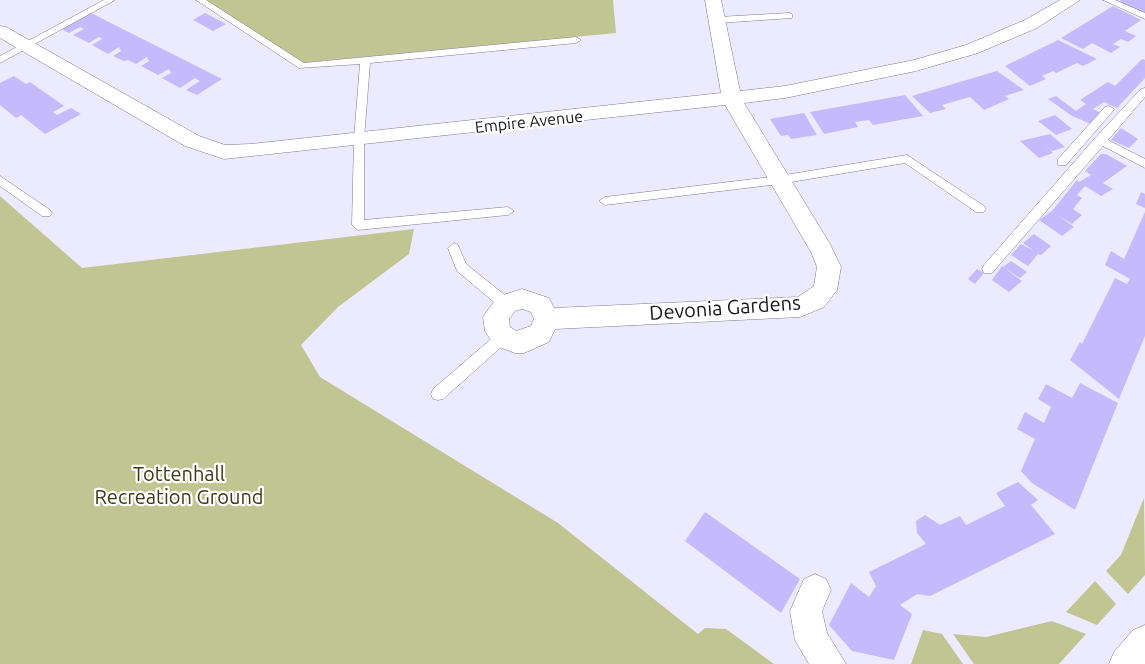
<!DOCTYPE html>
<html>
<head>
<meta charset="utf-8">
<style>
	body { margin:0 }
	canvas { display:block; background:#eceaff }
</style>
</head>
<body>
<canvas width="1145" height="664"></canvas>
<script>
const g = document.querySelector('canvas').getContext('2d');
g.lineJoin = 'round';
function paint(path, color) {
  g.fillStyle = color;
  g.fill(path, 'evenodd');
}
function shape(rows) {
  const path = new Path2D();
  for (const r of rows) {
    path.moveTo(r[0], r[1]);
    for (let i = 2; i < r.length; i += 2) path.lineTo(r[i], r[i + 1]);
  }
  return path;
}
function trace(path, color, width, dash) {
  g.strokeStyle = color;
  g.lineWidth = width;
  g.lineCap = dash ? 'butt' : 'round';
  g.setLineDash(dash || []);
  g.stroke(path);
}
function drawText(font, color, halo, rows, align = 'center') {
  g.font = font + ' Ubuntu,sans-serif';
  g.lineWidth = 4.5;
  g.setLineDash([]);
  g.textBaseline = 'middle';
  g.strokeStyle = halo;
  g.fillStyle = color;
  for (const [text, x, y, turn = 0] of rows) {
    g.save();
    g.translate(x, y);
    g.rotate((+turn || 0) * Math.PI / 180);
    g.textAlign = isNaN(turn) ? turn : align;
    if (halo) g.strokeText(text, 0, 0);
    g.fillText(text, 0, 0);
    g.restore();
  }
}
paint(shape([
	[206,0,613,0,616,33,300,63],
	[0,196,82,268,414,229,409,254,338,307,301,345,320,377,558,523,698,634,705,628,726,629,774,664,0,664],
	[1144,498,1145,575,1128,594,1106,571,1121,555],
	[1095,581,1116,604,1097,625,1066,612],
	[1052,621,1086,634,1059,664,974,664,953,634,986,637],
	[923,630,942,634,963,664,911,664]
]), '#c0c592');
paint(shape([
	[1121,0,1145,0,1145,13,1119,2],
	[1113,6,1141,20,1125,31,1136,36,1128,42,1121,39,1113,44,1120,47,1111,53,1092,43,1083,49,1061,38],
	[91,13,222,79,197,95,186,90,200,81,195,78,180,88,162,78,171,73,169,69,158,75,141,66,149,61,147,57,136,64,128,60,124,61,113,56,121,51,119,47,108,54,92,45,102,39,99,37,89,43,73,35,84,29,80,27,69,33,61,29],
	[205,13,226,24,213,31,193,20],
	[1058,40,1097,59,1083,66,1077,63,1056,73,1053,71,1042,76,1046,79,1030,86,1005,66],
	[1142,59,1145,60,1145,78,1117,108,1104,102,1093,109,1101,113,1091,124,1072,116,1048,99,1056,96,1076,111,1086,104,1080,100,1108,82,1115,86],
	[997,71,1024,90,1005,96,1009,99,984,110,970,97,942,105,946,109,930,113,912,96],
	[14,76,26,84,30,82,64,106,53,112,57,115,71,108,81,114,45,134,21,115,16,118,0,105,0,83],
	[905,95,923,116,873,125,869,120,855,122,858,127,824,134,810,112],
	[804,113,817,135,791,139,788,135,781,136,770,119],
	[1055,115,1072,129,1056,135,1038,121],
	[1121,128,1138,139,1129,148,1111,140],
	[1050,134,1065,147,1052,151,1045,144,1053,153,1039,158,1020,141],
	[1101,154,1106,154,1127,166,1103,183,1113,189,1101,196,1085,186,1077,195,1082,198,1073,209,1082,215,1072,224,1059,216,1074,227,1062,236,1039,220,1052,211,1077,180,1079,182,1091,175,1085,171],
	[1141,192,1145,194,1145,208,1136,204],
	[1145,212,1145,336,1119,399,1070,360,1080,342,1082,344,1115,278,1127,284,1130,279,1105,265,1111,251,1124,259],
	[1034,234,1051,246,1041,255,1038,254,1028,266,1011,255,1021,244,1034,251,1023,243],
	[1011,261,1027,272,1020,278,1003,267],
	[1002,266,1022,281,1009,292,992,280],
	[977,269,984,273,975,284,968,279],
	[1080,383,1118,403,1075,510,1032,483,1021,471,1035,439,1017,429,1025,412,1044,423,1051,407,1038,399,1046,384,1072,398],
	[1018,482,1038,500,1031,505,1055,534,930,596,917,594,900,605,912,614,894,660,852,651,829,625,851,583,869,597,876,586,869,572,926,544,917,533,916,521,925,515,940,525,960,516,966,525,1005,506,996,493],
	[705,512,800,579,781,613,685,541]
]), '#c5bbfc');
const lane = shape([
	[104,0,115,0,0,63,0,56,104,0],
	[196,0,206,0,304,63,576,37,581,40,576,43,370,63,364,139,364,220,508,207,514,211,508,215,358,230,352,225,354,139,360,64,299,68,196,0],
	[1103,0,1115,0,1145,13,1145,19,1103,0],
	[789,13,792,14,792,18,718,23,713,20,718,17,789,13],
	[1145,88,1145,97,1108,140,1145,159,1145,168,1103,146,992,273,984,273,982,269,984,265,1096,137,1141,89,1145,88],
	[1109,106,1114,109,1113,111,1066,165,1058,165,1058,159,1105,107,1109,106],
	[907,155,984,206,986,209,984,212,976,212,905,163,779,184,605,205,599,201,605,197,779,176,907,155],
	[0,176,50,210,52,213,50,216,42,216,0,186,0,176],
	[454,243,458,245,466,264,511,300,513,304,511,308,501,308,457,271,448,248,454,243],
	[503,331,508,333,510,337,508,341,443,399,438,400,433,399,431,394,433,389,498,333,503,331]
]);
const street = shape([
	[705,0,721,0,740,91,785,86,914,60,966,45,1025,20,1060,0,1080,0,1037,28,978,53,916,71,785,98,744,103,830,244,841,267,837,290,824,307,800,317,555,329,549,342,524,353,515,353,494,345,485,331,483,317,497,297,522,289,549,298,554,308,798,297,814,286,817,267,811,252,725,105,224,159,185,146,0,38,0,26,6,27,199,136,225,145,251,144,721,93,705,0],
	[522,309,531,312,534,319,531,326,516,331,510,327,509,319,515,311,522,309],
	[815,574,826,579,831,590,822,611,827,633,846,664,809,664,795,640,790,611,804,579,815,574],
	[1145,625,1145,664,1109,664,1114,652,1133,630,1145,625]
]);
trace(lane, '#7d7a91', 1);
trace(street, '#7d7a91', 1);
paint(lane, '#fff');
paint(street, '#fff');
drawText('16px', '#16141d', '#fff', [
	["Empire Avenue",529,122,-6]
]);
drawText('20px', '#16141d', '#fff', [
	["Devonia Gardens",725,308,-4]
]);
drawText('20px', '#383b15', '#fff', [
	["Tottenhall",179,474],
	["Recreation Ground",179,497]
]);
</script>
</body>
</html>
